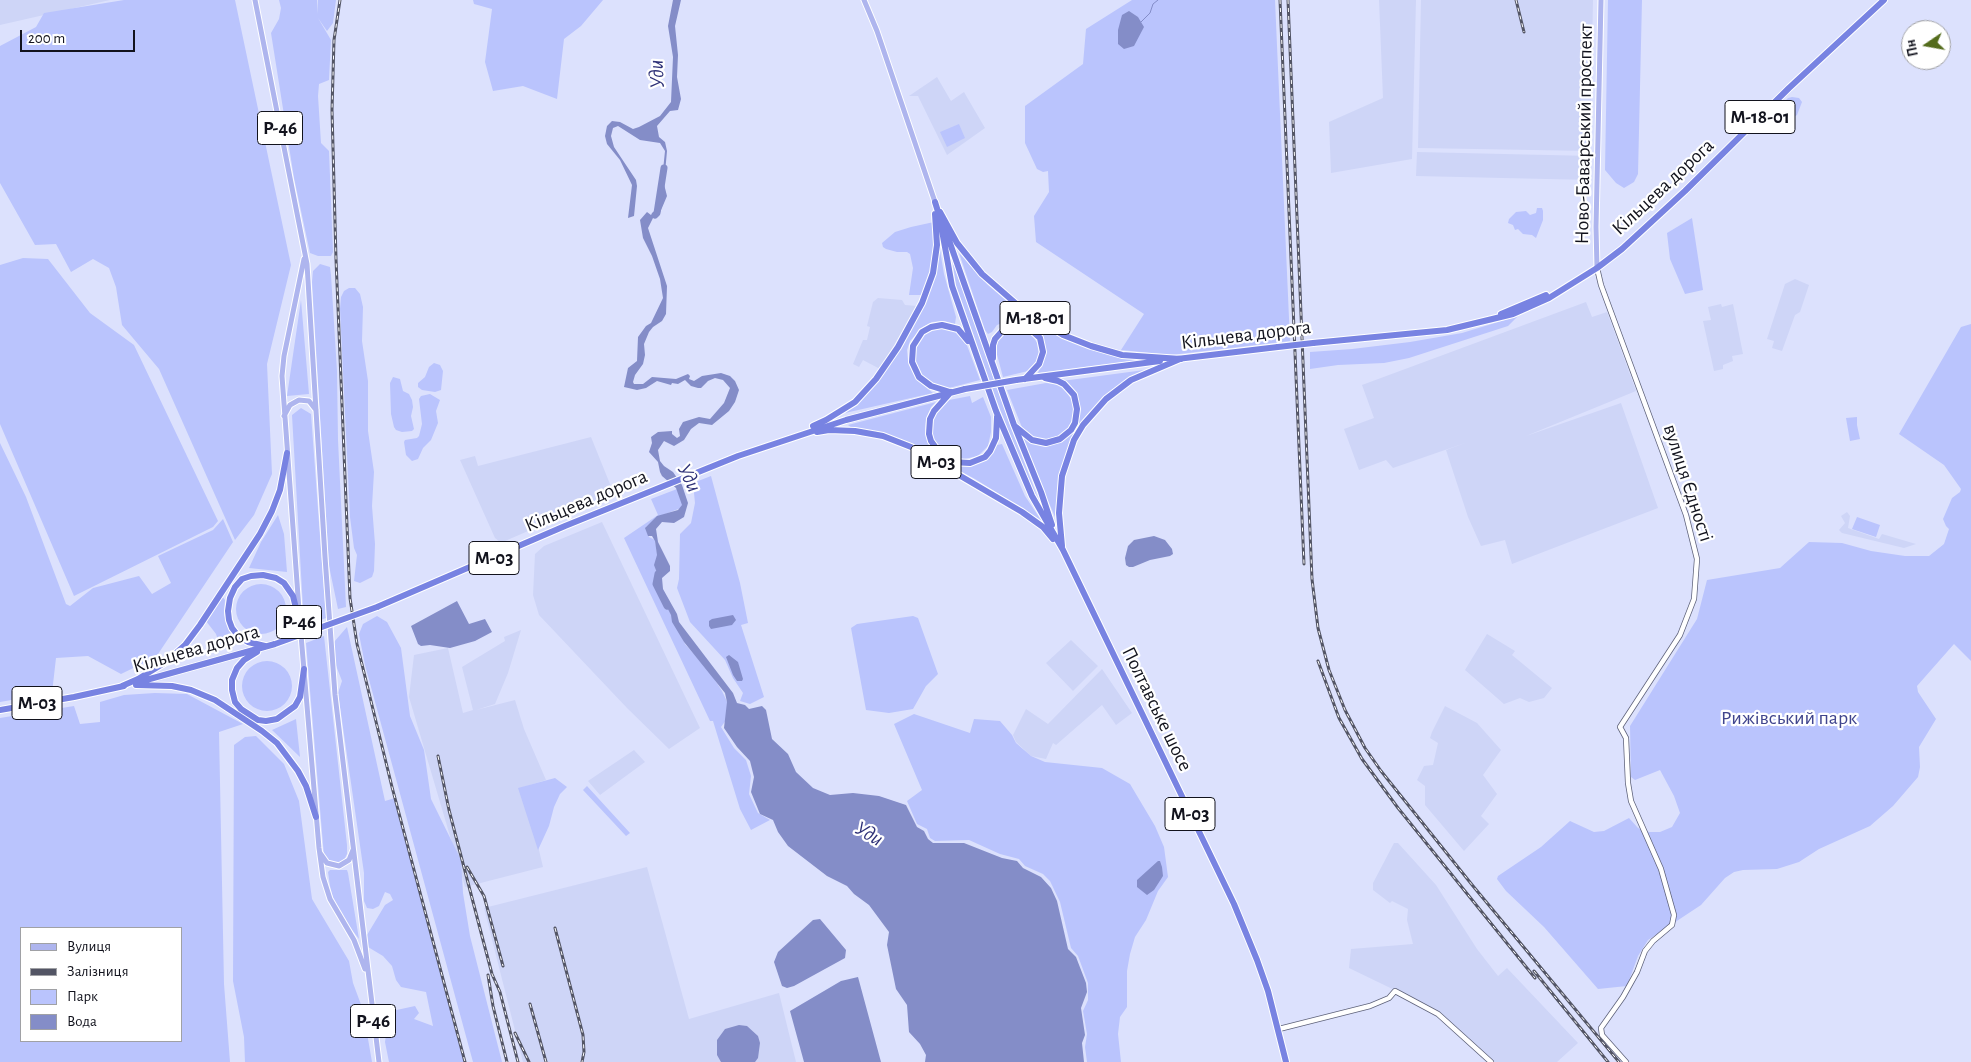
<!DOCTYPE html>
<html>
<head>
<meta charset="utf-8">
<style>
	body { margin:0 }
	#map { position:relative; width:1971px; height:1062px; overflow:hidden; background:#dce1fd; font-family:"Alegreya Sans",sans-serif }
	canvas { display:block }
	.legend { position:absolute; left:20px; top:927px; width:162px; height:115px; box-sizing:border-box; background:#fff; border:1px solid #a0a1a5; margin:0; padding:6px 9px; list-style:none; font-size:15px; color:#12131d }
	.legend li { display:flex; align-items:center; gap:10px; height:25px }
	.legend b { width:25px; border:1px solid #a0a1a5 }
	.north { position:absolute; left:1901px; top:20px; width:50px; height:50px; box-sizing:border-box; background:#fff; border:1px solid #a0a1a5; border-radius:50%; rotate:258deg; font-size:14px; font-weight:700; line-height:20px; text-align:center; color:#12131d }
	.north::after { content:''; display:block; margin:auto; width:18px; height:22px; background:#546c1c; clip-path:polygon(50% 0,100% 100%,50% 72%,0 100%) }
	.scale { position:absolute; left:20px; top:30px; width:115px; height:22px; box-sizing:border-box; border:2px solid #12131d; border-top:0; padding-left:6px; font-size:15px; line-height:18px; white-space:nowrap; color:#12131d; -webkit-text-stroke:4px #fff; paint-order:stroke }
</style>
</head>
<body>
<div id="map">
<canvas width="1971" height="1062"></canvas>
<ul class="legend">
<li><b style="height:6px;background:#aeb5ee"></b>Вулиця</li>
<li><b style="height:6px;background:#535565"></b>Залізниця</li>
<li><b style="height:14px;background:#bac4fd"></b>Парк</li>
<li><b style="height:14px;background:#848dc8"></b>Вода</li>
</ul>
<div class="north">Пн</div>
<div class="scale">200 m</div>
</div>
<script>
const g = document.querySelector('canvas').getContext('2d');
g.lineJoin = 'round';
function paint(path, color) {
  g.fillStyle = color;
  g.fill(path, 'evenodd');
}
function shape(rows) {
  const path = new Path2D();
  for (const r of rows) {
    if (r.length === 3) {
      path.moveTo(r[0] + r[2], r[1]);
      path.arc(r[0], r[1], r[2], 0, 2 * Math.PI);
      continue;
    }
    path.moveTo(r[0], r[1]);
    for (let i = 2; i < r.length; i += 2) path.lineTo(r[i], r[i + 1]);
  }
  return path;
}
function trace(path, color, width, dash) {
  g.strokeStyle = color;
  g.lineWidth = width;
  g.lineCap = dash ? 'butt' : 'round';
  g.setLineDash(dash || []);
  g.stroke(path);
}
function drawText(font, color, halo, rows, align = 'center') {
  g.font = font + ' "Alegreya Sans",sans-serif';
  g.lineWidth = 4.5;
  g.setLineDash([]);
  g.textBaseline = 'middle';
  g.strokeStyle = halo;
  g.fillStyle = color;
  for (const [text, x, y, turn = 0] of rows) {
    g.save();
    g.translate(x, y);
    g.rotate((+turn || 0) * Math.PI / 180);
    g.textAlign = isNaN(turn) ? turn : align;
    if (halo) g.strokeText(text, 0, 0);
    g.fillText(text, 0, 0);
    g.restore();
  }
}
paint(shape([
	[0,0,110,0,0,25],
	[1379,0,1416,0,1412,159,1331,173,1329,122,1383,98],
	[1421,0,1593,0,1590,151,1418,148],
	[937,77,951,101,964,92,985,128,947,155,918,96,909,96],
	[1417,152,1591,156,1591,180,1416,176],
	[1795,279,1809,285,1800,312,1795,315,1782,351,1772,348,1774,341,1767,339,1785,284],
	[878,298,902,300,905,305,917,306,880,369,863,360,859,367,853,364,863,340,867,340,870,327,867,326,873,302],
	[1586,302,1592,317,1607,312,1636,391,1526,436,1621,403,1658,508,1512,564,1505,540,1481,546,1468,517,1446,450,1468,442,1393,468,1386,460,1359,470,1344,429,1374,418,1362,385],
	[1721,304,1722,307,1733,304,1743,354,1732,356,1733,361,1723,365,1723,369,1714,371,1703,321,1711,320,1708,307],
	[591,437,614,494,505,541,500,542,495,538,460,460,475,456,478,466],
	[1847,512,1850,516,1848,528,1879,539,1882,534,1916,544,1904,548,1842,533,1839,530,1845,523,1841,516],
	[602,522,700,728,669,749,627,708,539,615,533,595,535,554,544,546],
	[521,630,508,673,495,704,476,710,515,700,524,729,546,780,524,787,543,867,465,887,409,697,414,655,448,648,463,713,473,710,462,667,505,641,504,637],
	[1487,634,1515,651,1512,655,1552,688,1544,698,1529,702,1520,698,1504,704,1465,670],
	[1071,640,1098,666,1073,691,1046,663],
	[1102,669,1132,713,1116,725,1102,705,1056,745,1053,743,1046,759,1031,756,1016,742,1013,735,1026,709,1048,724],
	[1445,706,1477,723,1501,750,1483,775,1497,794,1481,816,1489,824,1464,851,1425,805,1425,786,1417,780,1424,766,1433,765,1438,743,1430,738,1432,732],
	[634,750,645,762,600,795,588,781],
	[1394,843,1398,843,1436,885,1477,949,1498,976,1507,968,1578,1043,1557,1062,1495,1062,1438,1011,1349,968,1351,949,1413,944,1407,920,1408,909,1392,901,1390,903,1373,890,1373,883],
	[647,867,689,1019,779,993,796,1062,523,1062,484,908]
]), '#ced5f7');
paint(shape([
	[124,0,235,0,291,265,267,364,272,474,254,515,235,540,159,369,122,325,116,287,109,268,93,259,71,272,56,244,35,245,0,183,0,46,36,27,44,13],
	[279,0,317,0,318,14,318,0,336,0,333,23,327,31,318,18,331,40,329,80,319,84,318,96,321,143,329,151,333,252,331,256,318,256,310,253,294,178,271,33,279,19,281,8],
	[473,0,603,0,581,26,564,39,557,99,523,86,493,91,485,62,492,9,474,4],
	[1132,0,1275,0,1290,341,1171,355,1121,350,1144,314,1036,242,1034,216,1049,192,1048,171,1043,172,1037,169,1025,143,1025,106,1083,64,1086,29],
	[1608,0,1642,0,1638,174,1634,182,1624,188,1616,183,1605,170],
	[1792,97,1799,98,1802,102,1797,115,1789,120,1774,119,1774,112,1788,98],
	[959,124,965,138,947,147,940,132],
	[1537,208,1542,208,1543,211,1543,220,1536,238,1532,235,1523,234,1518,229,1515,230,1513,225,1508,223,1509,219,1516,212,1526,211,1530,215,1536,213],
	[1692,218,1703,290,1685,294,1670,259,1667,233],
	[934,222,935,244,932,272,922,295,909,295,913,268,910,254,907,252,897,252,886,249,883,247,882,243,895,232,911,227],
	[938,249,940,250,944,274,956,317,955,324,944,321,932,322,923,327,910,341,907,350,908,361,912,371,917,380,933,393,845,413,859,400,909,333],
	[959,253,988,285,1010,304,1034,322,1115,356,1140,360,1038,373,1045,355,1045,347,1039,333,1023,319,1010,320,997,325,992,332,988,334,985,330],
	[23,258,48,259,90,313,134,345,218,521,213,527,74,596,0,424,0,265],
	[320,264,330,267,331,275,337,371,338,440,346,607,338,609,329,566,312,282,313,271],
	[953,265,954,265,1009,422,1039,501,1021,463,996,399,956,285],
	[349,288,355,288,360,294,363,307,362,341,368,381,368,431,374,472,372,506,375,544,374,571,372,577,360,583,354,581,357,555,354,548,350,517,340,309,341,297,344,291],
	[301,300,309,394,287,396],
	[1518,316,1508,326,1409,358,1384,363,1338,365,1310,369,1310,352,1352,349,1410,342,1462,333],
	[1971,324,1971,661,1954,644,1917,686,1918,692,1936,719,1919,747,1920,767,1918,777,1893,806,1870,826,1819,849,1799,862,1777,869,1743,870,1734,872,1725,878,1701,905,1648,940,1638,956,1627,986,1598,989,1544,927,1506,891,1497,879,1498,876,1541,847,1570,821,1594,832,1604,831,1629,818,1638,828,1649,832,1660,832,1672,827,1680,813,1674,796,1660,770,1635,780,1631,777,1630,726,1697,619,1707,580,1780,568,1809,542,1842,543,1871,551,1905,556,1929,556,1944,544,1949,529,1946,526,1943,519,1952,498,1960,492,1961,489,1944,465,1899,434,1961,327],
	[941,328,954,331,965,340,980,380,949,388,943,387,933,385,922,376,915,364,916,346,924,335,932,330],
	[1015,330,1027,332,1033,336,1037,343,1039,355,1036,362,1028,371,1003,377,995,347,998,340,1004,334],
	[434,363,440,365,443,371,441,390,435,392,422,390,418,387,418,383,425,377,429,367],
	[1152,369,1104,398,1086,416,1073,439,1063,464,1055,517,1019,433,1043,445,1049,446,1064,439,1080,409,1079,404,1077,397,1062,381],
	[393,377,400,379,403,391,409,394,412,400,413,407,411,416,414,429,412,431,402,432,396,430,394,427,391,414,390,383],
	[1046,383,1055,384,1064,389,1072,400,1075,410,1072,424,1063,435,1050,440,1035,439,1023,430,1007,390],
	[430,394,440,400,436,411,438,423,431,440,423,448,418,459,412,461,406,455,404,442,405,440,417,438,419,436,422,424,419,399,421,396],
	[970,396,972,403,983,397,991,417,991,432,988,446,978,456,960,460,943,453,933,439,931,425,934,416,942,404,949,400],
	[936,402,931,407,926,419,925,430,928,442,932,449,939,456,945,460,982,460,992,454,997,445,1002,444,1025,496,1041,520,975,479,910,444,852,428,848,425],
	[301,408,311,414,326,618,304,626,292,415],
	[1857,417,1857,425,1860,439,1850,441,1846,418],
	[0,443,26,497,66,604,70,606,93,588,139,576,152,594,171,583,158,556,213,530,223,519,233,542,156,657,121,674,88,656,56,658,52,693,0,702],
	[711,476,740,583,748,623,741,625,764,697,750,704,740,701,743,693,733,678,725,660,690,622,677,588,679,579,680,534,691,523,695,503,693,483],
	[677,489,683,505,681,508,660,516,646,527,649,537,655,540,658,557,655,563,658,586,685,644,709,671,722,691,732,712,721,727,734,748,746,760,751,776,749,794,758,813,770,820,751,830,740,809,713,721,710,721,624,538,658,515,651,499],
	[278,515,284,534,287,572,249,568,261,542],
	[1857,517,1880,525,1876,537,1852,529],
	[261,609,25],
	[222,596,225,600,224,614,227,625,233,637,224,644,219,643,216,634,206,621],
	[377,616,387,622,401,648,410,716,424,750,431,799,461,860,463,893,470,936,502,1062,473,1062,365,665,359,634,363,624],
	[913,616,918,618,938,674,926,686,913,709,889,713,866,710,851,628,857,624],
	[347,627,385,801,395,798,465,1062,389,1062,385,1042,389,1015,392,1011,415,1006,419,1013,414,1019,433,1026,426,992,401,987,396,980,392,966,383,956,368,947,367,935,385,905,393,900,390,894,385,892,379,906,373,909,367,908,364,901,364,873,338,693,342,681,335,663,334,642],
	[324,636,347,845,347,854,344,860,338,864,329,863,324,856,306,643],
	[267,686,25],
	[155,693,187,694,243,724,219,732,224,984,230,1062,0,1062,0,718,74,706,80,724,100,722,100,702,124,695],
	[181,928,181,1041,21,1041,21,928],
	[914,714,970,733,974,719,1000,721,1012,735,1016,743,1031,756,1045,762,1102,768,1130,784,1155,826,1164,847,1168,877,1158,891,1146,920,1135,937,1130,954,1127,971,1127,1007,1120,1017,1118,1034,1121,1062,1087,1062,1085,1047,1087,1034,1083,1011,1088,1000,1088,983,1078,956,1071,948,1060,902,1050,881,1043,874,1025,866,1019,859,1000,854,969,840,935,841,930,838,927,829,917,824,907,801,922,790,894,724],
	[296,719,300,757,272,730],
	[256,736,284,764,299,801,312,899,349,961,353,983,363,1010,372,1062,245,1062,244,1037,233,981,234,745,245,737],
	[555,778,567,787,560,794,554,807,549,826,538,850,518,788],
	[587,786,630,833,626,836,583,790],
	[330,870,347,870,348,873,359,939,336,909,330,886,328,872]
]), '#bac4fd');
paint(shape([
	[673,0,681,0,675,26,678,55,677,77,681,99,678,110,670,111,657,126,659,137,665,142,667,151,664,184,667,196,659,215,653,218,648,228,667,286,666,314,662,321,653,327,649,332,644,344,645,355,643,364,635,375,633,382,634,384,643,384,652,377,676,379,688,374,690,376,689,379,694,381,702,376,721,373,730,376,735,381,739,390,735,402,729,411,712,425,699,423,691,429,684,440,674,446,664,441,658,450,660,461,664,466,673,472,682,485,688,503,684,517,674,523,662,522,656,529,658,542,670,566,670,571,662,578,663,589,677,614,679,622,733,693,737,703,745,705,749,709,762,706,766,710,772,739,788,754,796,772,813,788,830,795,853,793,879,796,906,805,917,827,924,831,928,839,933,843,964,843,1002,858,1017,861,1023,868,1041,877,1051,888,1057,901,1068,949,1076,957,1086,983,1087,992,1081,1008,1085,1035,1082,1043,1084,1062,925,1062,926,1055,920,1044,909,1032,907,1005,896,989,887,945,889,932,869,905,854,894,847,886,827,876,788,846,778,832,773,820,760,814,751,792,754,777,750,761,737,747,724,728,727,702,725,693,684,642,672,622,671,615,657,588,657,573,654,565,657,555,655,541,652,536,648,536,645,528,657,516,678,510,682,505,676,488,662,476,660,472,658,462,649,452,652,443,651,437,658,432,672,431,672,434,677,438,680,436,679,429,683,422,699,417,710,419,724,403,730,388,723,380,715,378,708,381,701,388,698,388,691,386,685,380,678,384,672,383,671,385,657,381,646,388,637,390,624,387,628,368,637,361,638,337,646,326,651,323,663,298,660,279,652,256,643,238,640,220,647,212,651,215,655,213,659,206,663,192,662,180,665,151,660,143,640,140,618,126,613,128,611,136,614,147,636,180,637,186,634,216,628,218,632,185,620,160,607,144,605,136,607,126,612,121,620,122,633,129,639,127,660,116,671,102,673,57,668,26],
	[1129,11,1138,17,1144,27,1134,46,1124,49,1118,44,1118,30,1122,15],
	[1154,536,1165,540,1172,549,1173,554,1170,556,1150,560,1133,567,1129,567,1126,565,1125,558,1128,546,1134,540],
	[457,601,469,624,485,619,492,632,475,641,450,648,430,645,421,646,418,644,411,626],
	[733,615,736,620,732,625,711,629,709,626,709,621,712,619],
	[729,655,738,662,743,679,742,681,737,681,733,675,726,657],
	[1158,861,1160,861,1162,867,1163,876,1154,890,1147,895,1137,887,1137,880],
	[820,919,846,950,845,958,794,986,787,988,782,986,774,962,778,952,813,920],
	[858,977,881,1062,804,1062,790,1011,841,981],
	[739,1025,747,1026,758,1036,760,1043,758,1058,755,1062,721,1062,717,1055,717,1040,725,1029]
]), '#848dc8');
trace(shape([
	[1141,22,1150,13,1153,4,1158,0]
]), '#848dc8', 1);
trace(shape([
	[655,215,657,213,664,168],
	[658,574,656,584,667,606]
]), '#848dc8', 7);
const secondary = shape([
	[1597,268,1601,285,1686,515,1697,559,1694,599,1680,635,1620,727,1626,738,1628,783,1631,801,1661,869,1674,915,1672,925,1653,941,1645,951,1637,972,1623,997,1601,1028,1602,1035,1626,1062],
	[1279,1029,1370,1006,1389,998,1395,991,1438,1014,1491,1062]
]);
const primary = shape([
	[255,0,307,264,325,557,335,695,379,1062],
	[864,0,877,31,935,202],
	[1597,268,1596,227,1601,0],
	[284,416,290,405,299,400,309,401,316,410],
	[299,610,282,376,284,356,304,259],
	[300,623,319,848,323,877,330,899,354,940,365,969],
	[320,853,327,863,339,866,349,860,353,850]
]);
const highway = shape([
	[935,202,940,218],
	[940,212,957,243,982,274,1021,308,1063,335,1091,346,1122,355,1181,359],
	[939,214,952,286,996,411,1032,496,1063,550,1234,904,1257,960,1268,991,1286,1062],
	[945,229,1014,425,1041,492,1052,525],
	[1501,314,1546,295],
	[1313,343,1447,330,1513,314,1549,298,1597,268,1622,249,1685,191,1789,88,1884,0],
	[993,358,993,345,995,339,1004,329,1017,325,1030,329,1040,338,1043,352,1039,364,1025,379],
	[1177,359,1278,347],
	[1016,380,1160,361],
	[950,392,931,386,919,377,912,362,913,346,922,332,931,327,942,325,958,329,968,341],
	[951,392,934,411,930,419,929,434,931,441,939,452,952,462,970,463,985,457,990,451,996,438,997,417],
	[813,426,826,420,855,402,876,379,898,347,922,303,933,273,937,245,935,214],
	[1016,427,1032,440,1046,443,1060,439,1071,430,1075,423,1077,409,1074,395,1064,384,1058,381,1045,378],
	[817,432,829,430,855,431,883,436,911,447,1022,512,1043,527,1053,539],
	[1062,546,1059,513,1062,476,1074,440,1083,425,1106,399,1131,380,1180,359],
	[377,607,565,526,738,456,846,420,965,389],
	[265,646,248,642,239,637,232,628,229,620,228,611,230,598,235,587,242,579,251,576,263,575,276,578,284,583,293,596,300,625],
	[257,652,244,660,237,668,232,680,232,690,235,702,241,709,258,720,266,721,277,719,295,706,300,697,304,669],
	[139,682,275,644],
	[136,685,172,686,191,690,215,700,262,731,277,743,298,771,306,786,316,817],
	[122,686,138,679,166,662,185,645,200,625,260,534,272,511,280,490,287,453],
	[0,710,74,697,124,686]
]);
trace(secondary, '#5e627a', 6);
trace(primary, '#fff', 7);
trace(highway, '#fff', 8);
trace(secondary, '#fff', 4.5);
trace(primary, '#aeb5ee', 5);
trace(highway, '#7883e2', 6);
const rail = shape([
	[340,0,334,40,332,110,336,259,350,598,357,644,392,787,465,1062],
	[1280,0,1304,564],
	[1288,0,1312,579,1318,628,1329,670,1345,710,1365,748,1381,771,1473,886,1619,1062],
	[1516,0,1524,32],
	[1318,661,1339,718,1362,759,1398,808,1535,978],
	[438,756,449,810,483,940,492,974,500,992,518,1062],
	[467,867,484,896,503,966],
	[555,928,583,1035,584,1052,582,1062],
	[1534,971,1608,1062],
	[488,975,493,1006,507,1062],
	[530,1004,546,1062],
	[515,1033,529,1062]
]);
trace(rail, '#535565', 3);
trace(rail, '#fff', 1, [4]);
const highwayBridge = shape([
	[1278,347,1313,343],
	[965,389,1016,380],
	[275,644,377,607]
]);
trace(highwayBridge, '#fff', 8, []);
trace(highwayBridge, '#7883e2', 6);
for (const [x, y, w] of [
	[1760,117,70],
	[280,128,45],
	[1035,318,70],
	[936,462,50],
	[494,558,50],
	[299,622,45],
	[37,703,50],
	[1190,814,50],
	[373,1021,45]
]) {
  const box = new Path2D();
  box.roundRect(x - w / 2, y - 16.5, w, 33, 4);
  g.fillStyle = '#fff';
  g.fill(box);
  trace(box, '#12131d', 1);
}
drawText('bold 19px', '#12131d', null, [
	["М-18-01",1760,117],
	["Р-46",280,128],
	["М-18-01",1035,318],
	["М-03",936,462],
	["М-03",494,558],
	["Р-46",299,622],
	["М-03",37,703],
	["М-03",1190,814],
	["Р-46",373,1021]
]);
drawText('20px', '#12131d', '#fff', [
	["Ново-Баварський проспект",1584,134,-89],
	["Кільцева дорога",1663,187,-43],
	["Кільцева дорога",1246,335,-7],
	["вулиця Єдності",1688,483,72],
	["Кільцева дорога",586,501,-23],
	["Кільцева дорога",196,649,-16],
	["Полтавське шосе",1157,709,64]
]);
drawText('20px', '#40458d', '#fff', [
	["Рижівський парк",1789,718]
]);
drawText('italic 21px', '#2f3278', '#fff', [
	["Уди",657,74,-93],
	["Уди",689,478,64],
	["Уди",869,834,31]
]);
</script>
</body>
</html>
